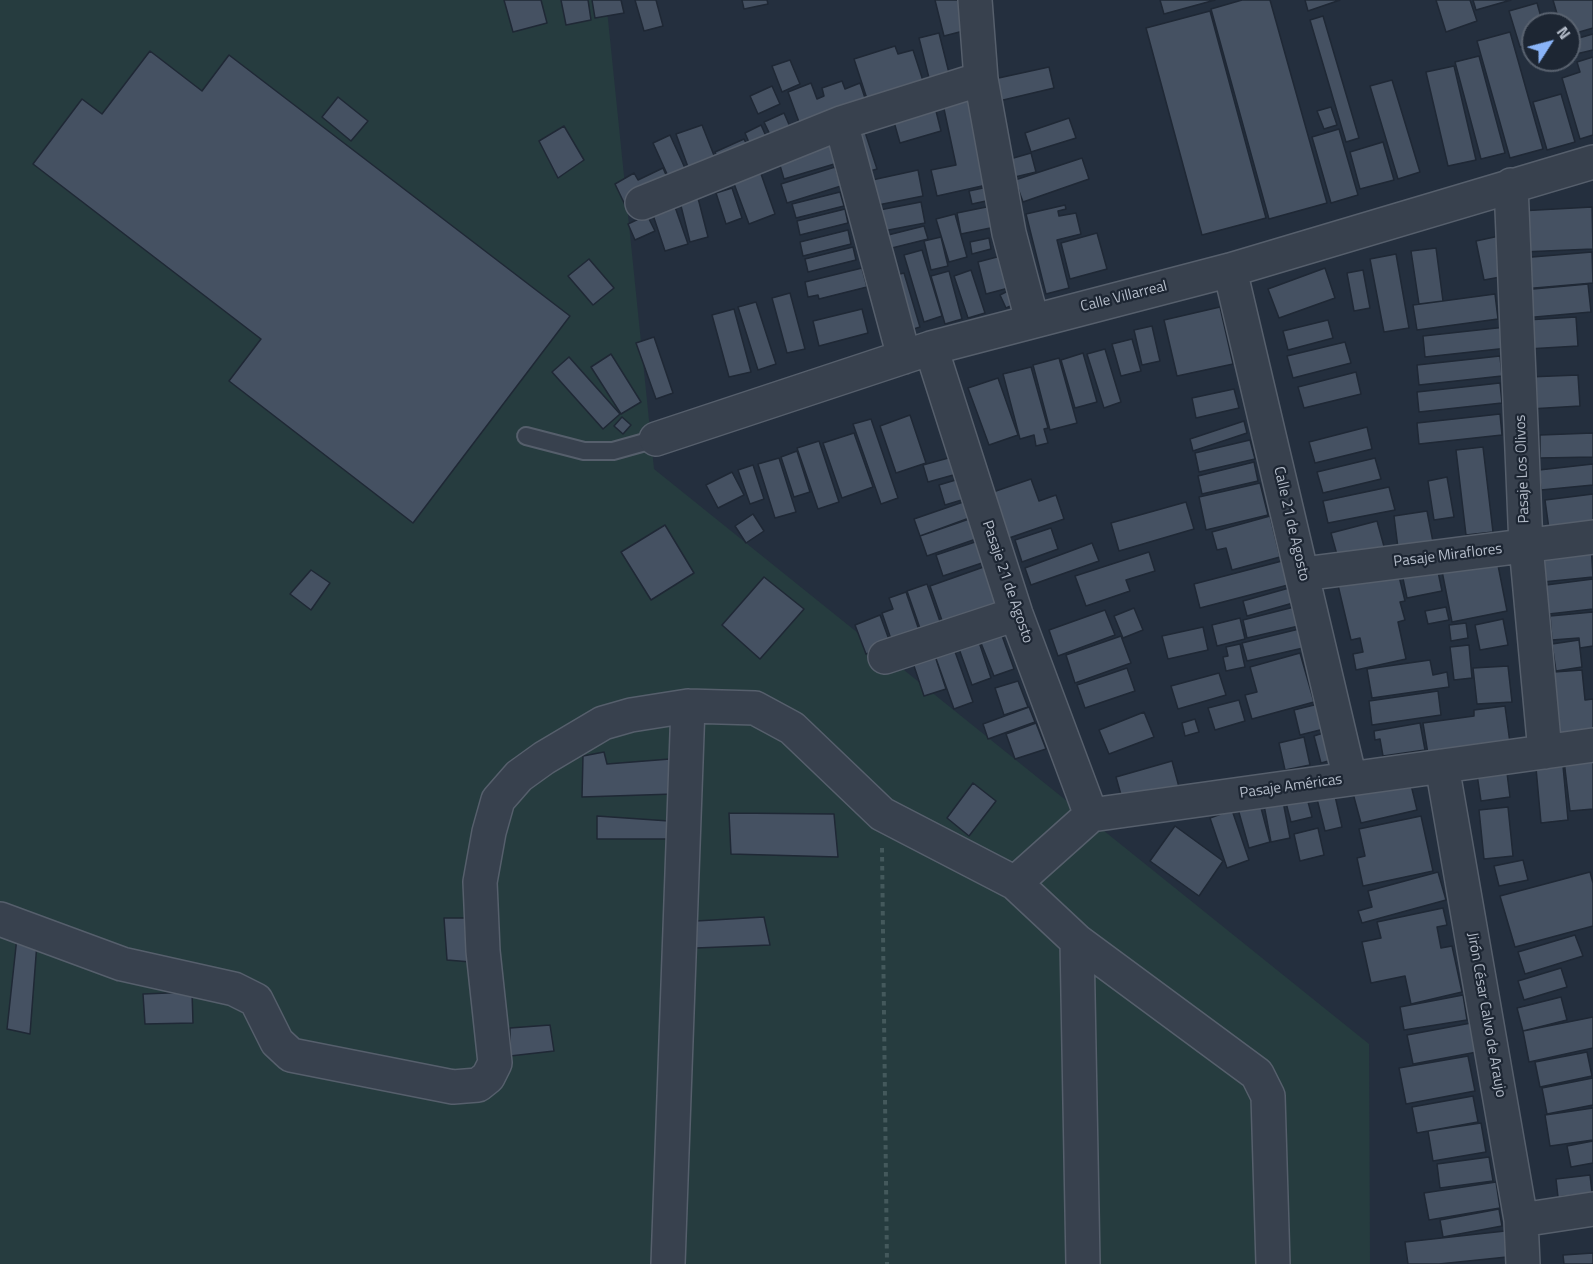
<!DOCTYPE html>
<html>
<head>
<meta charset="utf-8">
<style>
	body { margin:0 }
	#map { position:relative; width:1593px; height:1264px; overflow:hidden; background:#242f3e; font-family:"Titillium Web",sans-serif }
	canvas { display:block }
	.north { position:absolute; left:1521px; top:12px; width:60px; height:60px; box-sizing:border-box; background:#1d2633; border:2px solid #59626f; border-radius:50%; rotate:54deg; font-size:16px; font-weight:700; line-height:24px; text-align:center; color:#b4bcc9 }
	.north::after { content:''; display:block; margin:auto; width:21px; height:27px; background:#8ab4f8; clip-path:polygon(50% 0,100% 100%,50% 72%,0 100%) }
</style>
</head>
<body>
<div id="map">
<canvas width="1593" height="1264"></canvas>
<div class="north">N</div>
</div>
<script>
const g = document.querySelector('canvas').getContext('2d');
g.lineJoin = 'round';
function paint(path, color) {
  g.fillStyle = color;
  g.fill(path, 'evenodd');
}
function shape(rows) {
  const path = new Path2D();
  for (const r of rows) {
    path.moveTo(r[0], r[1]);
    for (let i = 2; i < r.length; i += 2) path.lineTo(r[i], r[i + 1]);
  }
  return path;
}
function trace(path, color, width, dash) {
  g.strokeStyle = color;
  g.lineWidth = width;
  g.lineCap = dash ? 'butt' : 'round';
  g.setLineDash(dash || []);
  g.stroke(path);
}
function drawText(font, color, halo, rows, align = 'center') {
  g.font = font + ' "Titillium Web",sans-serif';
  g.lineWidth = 4.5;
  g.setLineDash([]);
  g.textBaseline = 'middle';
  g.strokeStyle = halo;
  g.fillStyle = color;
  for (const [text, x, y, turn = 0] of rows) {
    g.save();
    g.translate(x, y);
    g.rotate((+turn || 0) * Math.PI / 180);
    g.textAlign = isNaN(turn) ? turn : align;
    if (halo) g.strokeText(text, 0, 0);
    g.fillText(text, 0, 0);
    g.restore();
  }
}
paint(shape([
	[0,0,606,0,654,469,1369,1044,1370,1264,0,1264]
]), '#263c3f');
const building = shape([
	[504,0,541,0,547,23,513,32,504,0],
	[561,0,588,0,591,20,566,25,561,0],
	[592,0,621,0,624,13,595,18,592,0],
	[635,0,656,0,663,26,644,31,635,0],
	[742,0,767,0,768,4,744,9,742,0],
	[935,0,967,0,975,28,944,36,935,0],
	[1160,0,1215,0,1164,14,1160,0],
	[1242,0,1270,0,1327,203,1269,219,1211,9,1242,0],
	[1305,0,1340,0,1308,11,1305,0],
	[1436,0,1470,0,1477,21,1446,32,1436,0],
	[1473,0,1511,0,1476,10,1473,0],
	[1553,0,1593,0,1593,28,1569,35,1569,24,1560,24,1553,0],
	[1537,3,1543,24,1533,24,1533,43,1520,47,1509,11,1537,3],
	[1210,11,1266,218,1202,235,1146,28,1210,11],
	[1323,16,1359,138,1346,142,1310,20,1323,16],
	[1510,32,1543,149,1510,158,1477,41,1510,32],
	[939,33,951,81,931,86,919,38,939,33],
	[1593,34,1593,50,1576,54,1572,40,1593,34],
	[895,46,898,54,913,50,926,90,870,108,854,59,895,46],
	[150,51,202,91,229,55,570,316,413,523,229,381,261,339,33,164,82,99,102,114,150,51],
	[1479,56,1505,153,1481,159,1455,62,1479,56],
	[1593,57,1593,135,1580,139,1562,78,1580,72,1577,62,1593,57],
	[790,60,800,84,782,92,772,66,790,60],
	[1454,66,1476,160,1448,166,1426,72,1454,66],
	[1049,67,1054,88,999,101,994,79,1049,67],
	[1392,80,1420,172,1398,179,1370,86,1392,80],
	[842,81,845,89,860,83,869,110,803,133,788,92,811,83,817,99,824,96,822,88,842,81],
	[772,86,780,104,758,114,750,96,772,86],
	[971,89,991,184,937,196,931,170,956,165,941,95,971,89],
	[1561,94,1575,142,1547,150,1533,102,1561,94],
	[338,97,368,121,351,141,322,117,338,97],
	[934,103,941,131,900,143,892,115,934,103],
	[1331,107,1337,125,1324,129,1317,111,1331,107],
	[784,113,794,136,775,145,764,122,784,113],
	[1069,118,1076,138,1031,152,1025,133,1069,118],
	[702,125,719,168,692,178,676,134,702,125],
	[761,125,770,145,753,152,745,133,761,125],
	[564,126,584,160,558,178,539,141,564,126],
	[864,129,877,169,863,173,850,134,864,129],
	[1339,129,1358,195,1331,203,1312,137,1339,129],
	[670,135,689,177,672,185,653,143,670,135],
	[744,139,752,155,722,168,715,152,744,139],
	[1383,142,1394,180,1360,189,1350,152,1383,142],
	[835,144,841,162,784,179,779,162,835,144],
	[1031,153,1036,172,1015,177,1010,159,1031,153],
	[1082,158,1089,179,1023,202,1015,180,1082,158],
	[835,167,841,186,787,203,781,184,835,167],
	[663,168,671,186,627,209,615,184,634,173,638,180,663,168],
	[918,170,923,196,868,207,863,182,918,170],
	[760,171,775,214,749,224,733,181,760,171],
	[997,185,1000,198,972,204,969,191,997,185],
	[732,188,742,218,726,224,716,193,732,188],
	[840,192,844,206,796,218,792,204,840,192],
	[698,198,708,237,690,242,680,202,698,198],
	[921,202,925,223,873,233,869,212,921,202],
	[674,204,688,244,665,251,652,212,674,204],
	[1001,204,1005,225,961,234,957,213,1001,204],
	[1065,205,1066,209,1058,211,1059,216,1076,213,1081,234,1057,240,1069,288,1046,294,1026,214,1065,205],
	[1592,207,1593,249,1522,252,1519,211,1592,207],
	[845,209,848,223,800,235,797,221,845,209],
	[955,214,967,257,949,262,936,219,955,214],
	[647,215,655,231,635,240,628,224,647,215],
	[924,226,928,239,880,251,876,238,924,226],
	[848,230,851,244,803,256,800,242,848,230],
	[1097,233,1107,269,1070,279,1061,243,1097,233],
	[1499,236,1506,276,1484,280,1476,241,1499,236],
	[941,237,948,266,931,270,924,241,941,237],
	[989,238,991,249,972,254,970,242,989,238],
	[853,247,856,260,808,272,805,259,853,247],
	[1436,248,1443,301,1419,304,1411,251,1436,248],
	[922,250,942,316,924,322,904,255,922,250],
	[1592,252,1593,283,1523,289,1520,258,1592,252],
	[1012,253,1020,285,986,294,978,262,1012,253],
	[1396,254,1409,328,1384,332,1370,259,1396,254],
	[589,259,614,288,593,305,568,276,589,259],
	[862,268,867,287,819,299,818,295,808,297,805,282,862,268],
	[1325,268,1335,298,1279,318,1268,289,1325,268],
	[971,270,985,313,968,318,954,276,971,270],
	[1363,270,1370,308,1354,311,1347,273,1363,270],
	[949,271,962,319,945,324,931,276,949,271],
	[904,273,920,327,904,332,888,277,904,273],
	[1588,284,1591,312,1524,318,1522,290,1588,284],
	[1018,286,1024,300,1006,308,1000,295,1018,286],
	[790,293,805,349,787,353,772,298,790,293],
	[1495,294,1498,319,1417,330,1413,305,1495,294],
	[756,302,776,364,758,370,738,307,756,302],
	[1220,307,1233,364,1177,376,1164,320,1220,307],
	[734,309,751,372,729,377,712,315,734,309],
	[862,309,868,333,819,346,813,321,862,309],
	[1576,317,1578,346,1528,349,1526,320,1576,317],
	[1328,320,1333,338,1288,350,1283,331,1328,320],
	[1152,326,1160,361,1142,365,1134,330,1152,326],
	[1506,327,1508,348,1425,357,1423,336,1506,327],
	[654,337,673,393,656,399,636,343,654,337],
	[1132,339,1141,371,1121,376,1112,344,1132,339],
	[1345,342,1351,363,1293,378,1287,356,1345,342],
	[1105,349,1121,402,1104,408,1087,354,1105,349],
	[1083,353,1097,402,1075,408,1061,360,1083,353],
	[611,354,641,402,621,414,591,367,611,354],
	[1500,356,1502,376,1419,385,1417,365,1500,356],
	[569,357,620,414,603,429,552,372,569,357],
	[1059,358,1077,423,1050,430,1033,365,1059,358],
	[1031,367,1048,428,1044,429,1048,443,1036,446,1034,435,1020,439,1003,374,1031,367],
	[1356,372,1361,394,1304,408,1298,387,1356,372],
	[1578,375,1580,406,1530,409,1528,377,1578,375],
	[998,378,1018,435,989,445,968,388,998,378],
	[1500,383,1502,403,1419,412,1417,392,1500,383],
	[1234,389,1239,408,1196,418,1192,398,1234,389],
	[1500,414,1502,435,1419,444,1417,423,1500,414],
	[910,415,926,463,896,473,880,426,910,415],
	[622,417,631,425,623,434,614,426,622,417],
	[871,419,898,498,881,504,853,424,871,419],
	[1244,421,1247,433,1193,451,1190,439,1244,421],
	[1367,427,1372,449,1315,463,1309,442,1367,427],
	[854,433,873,487,842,498,823,443,854,433],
	[1593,433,1593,457,1540,458,1540,435,1593,433],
	[1250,440,1255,459,1199,472,1195,453,1250,440],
	[819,441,839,502,818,509,797,448,819,441],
	[1483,447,1493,532,1466,535,1456,450,1483,447],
	[797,451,810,492,794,497,781,457,797,451],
	[952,457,957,474,928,482,923,465,952,457],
	[779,458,796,512,775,518,758,464,779,458],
	[1375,458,1381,479,1323,493,1317,472,1375,458],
	[1254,462,1258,481,1202,494,1198,476,1254,462],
	[1593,464,1593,485,1541,490,1539,470,1593,464],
	[753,465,764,499,750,504,738,470,753,465],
	[732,472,744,495,718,508,706,485,732,472],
	[1447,477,1454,517,1434,520,1428,481,1447,477],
	[959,479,965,499,945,505,939,485,959,479],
	[1031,479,1039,501,1056,495,1064,519,1009,538,993,492,1031,479],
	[1260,483,1268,515,1206,530,1199,497,1260,483],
	[1389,487,1395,510,1328,523,1323,501,1389,487],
	[1593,494,1593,524,1549,529,1545,500,1593,494],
	[966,501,972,517,920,536,914,519,966,501],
	[1186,502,1194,529,1119,551,1111,523,1186,502],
	[1427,511,1433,542,1398,548,1394,516,1427,511],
	[753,514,764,531,746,543,735,526,753,514],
	[1270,516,1280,557,1232,570,1226,548,1217,550,1212,532,1270,516],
	[972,518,979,538,927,556,920,536,972,518],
	[1377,521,1385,550,1339,562,1331,533,1377,521],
	[665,525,694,573,651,600,621,552,665,525],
	[1051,528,1058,549,1022,562,1015,540,1051,528],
	[981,540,988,561,943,576,936,555,981,540],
	[1591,542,1593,577,1543,582,1540,553,1591,542],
	[1092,543,1099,561,1031,585,1025,568,1092,543],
	[1149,552,1155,571,1126,580,1130,591,1086,606,1075,576,1149,552],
	[1497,560,1507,611,1452,622,1442,571,1497,560],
	[1282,561,1288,585,1200,608,1194,584,1282,561],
	[1436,562,1442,591,1407,598,1401,569,1436,562],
	[992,564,1007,608,945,629,930,586,992,564],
	[1397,568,1405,601,1400,602,1405,620,1398,622,1406,659,1356,670,1353,654,1363,652,1360,638,1351,640,1337,581,1397,568],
	[311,570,330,583,311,610,290,594,311,570],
	[764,577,804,609,760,659,722,625,764,577],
	[1593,579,1593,609,1549,614,1546,585,1593,579],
	[927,584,943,630,923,637,907,591,927,584],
	[1289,588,1293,603,1247,616,1243,601,1289,588],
	[906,592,921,636,893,645,882,613,893,609,889,598,906,592],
	[1298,606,1303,625,1247,638,1243,620,1298,606],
	[1446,607,1449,620,1428,624,1425,611,1446,607],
	[1134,608,1143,630,1123,638,1114,616,1134,608],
	[1105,610,1115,635,1058,656,1049,630,1105,610],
	[1593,612,1593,646,1580,648,1579,638,1552,640,1550,616,1593,612],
	[880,615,891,645,866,654,855,625,880,615],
	[1240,618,1245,639,1217,646,1212,625,1240,618],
	[1503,619,1508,645,1480,650,1475,625,1503,619],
	[1466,623,1468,638,1451,641,1449,625,1466,623],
	[1203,627,1208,650,1168,659,1162,636,1203,627],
	[1299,629,1303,648,1247,661,1242,643,1299,629],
	[1000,630,1014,669,994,676,979,638,1000,630],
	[1121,636,1131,663,1075,683,1066,655,1121,636],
	[978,639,991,678,972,685,958,646,978,639],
	[1579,640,1582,667,1556,671,1552,644,1579,640],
	[1240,644,1245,667,1226,671,1223,657,1228,656,1226,647,1240,644],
	[1469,645,1472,678,1454,680,1450,647,1469,645],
	[953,646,973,702,954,709,934,653,953,646],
	[1300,653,1314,702,1252,719,1245,695,1257,692,1250,667,1300,653],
	[935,656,946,689,924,696,913,663,935,656],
	[1430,660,1433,675,1447,672,1449,687,1372,698,1367,669,1430,660],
	[1508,666,1512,702,1477,704,1473,668,1508,666],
	[1127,668,1135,691,1085,708,1077,685,1127,668],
	[1582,670,1585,700,1593,699,1593,733,1559,736,1554,672,1582,670],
	[1219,673,1226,695,1178,709,1171,686,1219,673],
	[1018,681,1028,707,1004,715,995,688,1018,681],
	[1438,691,1441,715,1372,725,1369,701,1438,691],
	[1239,700,1245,721,1215,730,1208,708,1239,700],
	[1318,704,1324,729,1300,735,1294,710,1318,704],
	[1505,706,1510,743,1428,754,1423,723,1474,716,1474,710,1505,706],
	[1029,707,1035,722,988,739,983,724,1029,707],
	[1144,712,1154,737,1109,754,1099,730,1144,712],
	[1195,719,1199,732,1185,736,1182,723,1195,719],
	[1036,723,1046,749,1015,759,1006,734,1036,723],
	[1420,723,1425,750,1383,756,1380,739,1375,740,1374,731,1420,723],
	[1329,731,1336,759,1321,763,1314,736,1329,731],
	[1304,737,1310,765,1285,770,1279,743,1304,737],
	[1593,749,1593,809,1570,811,1563,752,1593,749],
	[604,752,607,764,670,759,674,794,582,797,583,756,604,752],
	[1562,755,1568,820,1541,823,1535,757,1562,755],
	[1505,757,1510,797,1481,801,1475,761,1505,757],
	[1172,761,1179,787,1123,802,1116,777,1172,761],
	[1408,772,1417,810,1361,823,1351,786,1408,772],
	[973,783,996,801,969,836,947,818,973,783],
	[1333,787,1342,827,1325,831,1315,791,1333,787],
	[1306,794,1312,817,1291,822,1285,799,1306,794],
	[1282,796,1290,838,1271,842,1263,800,1282,796],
	[1260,804,1270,842,1249,848,1238,809,1260,804],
	[1508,807,1513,856,1484,859,1479,810,1508,807],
	[1232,810,1249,860,1227,868,1210,818,1232,810],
	[729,813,834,814,838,857,731,854,729,813],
	[597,816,669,821,672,839,597,839,597,816],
	[1421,816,1433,871,1363,886,1357,858,1365,856,1359,829,1421,816],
	[1175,826,1223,861,1199,896,1150,861,1175,826],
	[1318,828,1324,855,1300,861,1294,834,1318,828],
	[1523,860,1528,880,1499,886,1494,866,1523,860],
	[1438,872,1446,900,1362,923,1358,911,1372,907,1368,891,1438,872],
	[1590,872,1593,883,1593,926,1515,947,1500,896,1590,872],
	[1443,908,1447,925,1437,927,1441,948,1452,946,1462,992,1411,1004,1405,976,1371,983,1362,942,1381,938,1377,922,1443,908],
	[764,917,770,945,696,948,696,921,764,917],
	[444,918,469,918,471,962,447,960,444,918],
	[18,928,38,930,30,1034,7,1029,18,928],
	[1575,935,1583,956,1525,974,1518,952,1575,935],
	[1561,968,1567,987,1524,1000,1518,981,1561,968],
	[192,992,193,1023,145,1024,143,994,192,992],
	[1463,995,1467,1020,1404,1030,1400,1007,1463,995],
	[1561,997,1567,1020,1523,1031,1517,1008,1561,997],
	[1593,1017,1593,1048,1529,1062,1523,1031,1593,1017],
	[1471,1023,1477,1052,1413,1064,1407,1035,1471,1023],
	[550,1025,554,1051,510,1056,510,1028,550,1025],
	[1587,1052,1592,1076,1540,1087,1535,1062,1587,1052],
	[1468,1056,1475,1091,1406,1104,1399,1068,1468,1056],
	[1593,1078,1593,1105,1547,1114,1542,1088,1593,1078],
	[1473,1096,1478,1122,1417,1133,1412,1107,1473,1096],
	[1593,1108,1593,1140,1550,1146,1545,1115,1593,1108],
	[1481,1123,1486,1152,1433,1161,1428,1131,1481,1123],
	[1593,1141,1593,1163,1571,1167,1567,1146,1593,1141],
	[1489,1157,1493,1181,1440,1188,1437,1164,1489,1157],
	[1590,1175,1592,1193,1558,1197,1556,1179,1590,1175],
	[1496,1182,1500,1208,1429,1220,1424,1193,1496,1182],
	[1499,1209,1502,1226,1443,1237,1440,1220,1499,1209],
	[1505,1231,1507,1257,1439,1264,1408,1264,1405,1242,1505,1231],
	[1593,1253,1593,1264,1564,1264,1563,1255,1593,1253]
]);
paint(building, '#455162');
trace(building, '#1f2835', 1.5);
const lane = shape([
	[526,436,584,451,613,451,656,439]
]);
const street = shape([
	[975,0,981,79,1009,233,1032,320],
	[841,123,904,357],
	[1511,185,1526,546,1545,752],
	[642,203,841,123,981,79],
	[1230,270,1350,779],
	[931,348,1016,614,1091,815],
	[656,439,931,348,1230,270,1593,162],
	[1303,574,1593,537],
	[885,657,1016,614],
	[1442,766,1521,1220,1523,1264],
	[1015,883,1091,815,1593,745],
	[0,919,122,964,234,989,256,1000,277,1042,291,1055,453,1087,478,1085,488,1077,495,1063,483,951,480,882,489,832,498,800,519,776,544,758,603,723,631,715,688,706,755,708,792,728,882,814,1015,883,1077,941,1257,1074,1268,1096,1273,1264],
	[1077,941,1083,1264],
	[1521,1220,1593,1209],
	[668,1264,688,706]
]);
trace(lane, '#565f6c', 20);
trace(street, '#565f6c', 36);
trace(shape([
	[882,848,887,1264]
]), '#44595c', 4, [4.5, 4.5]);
trace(lane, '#38414e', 16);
trace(street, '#38414e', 33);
drawText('15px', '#b4bcc9', '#1d2633', [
	["Calle Villarreal",1124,297,-14],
	["Pasaje Los Olivos",1523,469,-92],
	["Calle 21 de Agosto",1291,524,77],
	["Pasaje Miraflores",1448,556,-7],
	["Pasaje 21 de Agosto",1007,582,71],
	["Pasaje Américas",1291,787,-8],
	["Jirón César Calvo de Araujo",1486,1015,80]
]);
</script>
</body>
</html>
